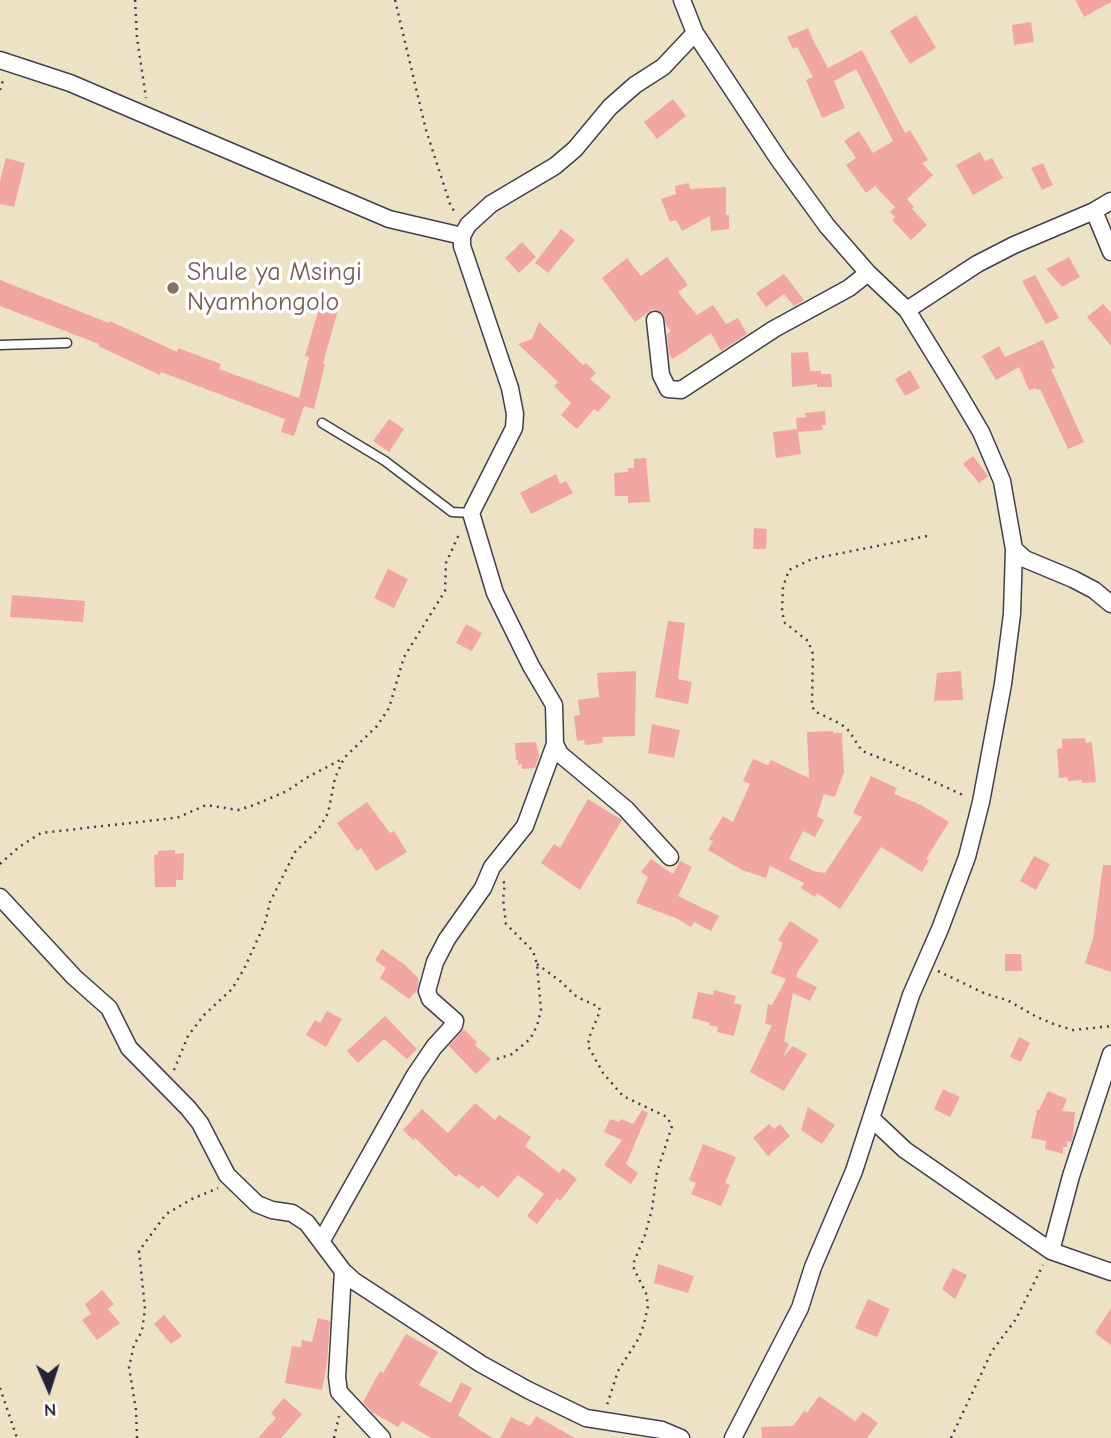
<!DOCTYPE html>
<html>
<head>
<meta charset="utf-8">
<style>
	body { margin:0 }
	#map { position:relative; width:1111px; height:1438px; overflow:hidden; background:#ede3c4; font-family:"Comic Neue",sans-serif }
	canvas { display:block }
	.north { position:absolute; left:14px; top:1354px; width:70px; height:70px; -webkit-text-stroke:5px #fff; paint-order:stroke; rotate:177deg; font-size:19px; font-weight:700; line-height:28px; text-align:center; color:#22223b }
	.north::after { content:''; display:block; margin:auto; width:24px; height:32px; background:#22223b; clip-path:polygon(50% 0,100% 100%,50% 72%,0 100%) }
</style>
</head>
<body>
<div id="map">
<canvas width="1111" height="1438"></canvas>
<div class="north">N</div>
</div>
<script>
const g = document.querySelector('canvas').getContext('2d');
g.lineJoin = 'round';
function paint(path, color) {
  g.fillStyle = color;
  g.fill(path, 'evenodd');
}
function shape(rows) {
  const path = new Path2D();
  for (const r of rows) {
    path.moveTo(r[0], r[1]);
    for (let i = 2; i < r.length; i += 2) path.lineTo(r[i], r[i + 1]);
  }
  return path;
}
function trace(path, color, width, dash) {
  g.strokeStyle = color;
  g.lineWidth = width;
  g.lineCap = dash ? 'butt' : 'round';
  g.setLineDash(dash || []);
  g.stroke(path);
}
function drawText(font, color, halo, rows, align = 'center') {
  g.font = font + ' "Comic Neue",sans-serif';
  g.lineWidth = 7;
  g.setLineDash([]);
  g.textBaseline = 'middle';
  g.strokeStyle = halo;
  g.fillStyle = color;
  for (const [text, x, y, turn = 0] of rows) {
    g.save();
    g.translate(x, y);
    g.rotate((+turn || 0) * Math.PI / 180);
    g.textAlign = isNaN(turn) ? turn : align;
    if (halo) g.strokeText(text, 0, 0);
    g.fillText(text, 0, 0);
    g.restore();
  }
}
paint(shape([
	[1075,0,1111,0,1111,2,1084,17],
	[916,15,936,48,910,64,890,31],
	[1031,22,1034,42,1014,45,1012,25],
	[808,28,813,40,828,68,862,50,905,133,910,130,928,160,922,163,933,175,907,199,914,207,912,209,927,225,911,240,892,220,895,217,890,212,895,207,875,186,866,193,846,165,856,158,844,141,859,131,873,153,893,141,856,69,834,81,845,108,822,118,806,80,813,77,797,47,793,49,787,37],
	[673,99,686,116,657,139,644,122],
	[980,152,985,161,992,158,1003,178,973,195,956,165],
	[6,158,25,163,14,207,0,204,0,181],
	[1043,163,1053,185,1042,190,1031,168],
	[689,183,690,189,726,187,726,215,729,215,729,229,711,231,710,216,682,231,676,220,670,222,661,199,676,194,675,186],
	[561,229,575,240,548,273,535,263],
	[522,242,536,257,519,273,505,258],
	[667,257,688,285,678,292,697,315,713,305,726,324,738,318,747,334,721,351,711,333,673,359,669,355,667,334,671,331,666,325,663,313,653,309,635,322,602,278,627,258,641,276],
	[1069,257,1080,277,1062,287,1046,269],
	[784,274,804,300,794,306,784,294,766,307,756,293],
	[1035,275,1059,318,1046,324,1022,281],
	[0,280,109,323,110,321,177,352,178,348,221,364,219,369,299,398,309,357,305,356,320,305,338,310,323,363,325,364,314,409,304,406,294,436,281,432,285,419,161,372,160,375,98,346,99,344,0,306],
	[1103,304,1111,313,1111,346,1087,317],
	[539,322,583,365,586,363,596,373,590,379,611,397,598,412,594,409,577,429,561,415,571,403,554,386,558,382,518,344,532,339],
	[1043,340,1055,368,1051,369,1084,442,1068,449,1040,389,1037,390,1036,388,1029,390,1019,367,996,380,982,356,999,346,1005,357],
	[808,352,810,371,821,371,821,374,831,374,832,387,817,387,817,384,792,387,791,353],
	[910,370,920,388,905,396,895,379],
	[825,411,826,425,822,425,823,430,798,432,801,454,776,458,773,432,797,429,796,418,806,417,805,413],
	[389,419,404,429,389,452,373,441],
	[973,456,988,476,979,483,963,464],
	[646,458,650,502,628,503,628,496,615,496,614,473,628,472,628,468,634,468,634,459],
	[556,474,560,484,566,481,573,493,531,514,520,493],
	[754,528,767,529,766,549,753,549],
	[388,569,408,579,394,608,374,598],
	[12,595,85,601,83,622,10,617],
	[668,621,685,623,678,679,692,682,688,704,655,697],
	[466,624,482,633,472,651,456,643],
	[636,671,635,736,602,737,603,743,585,745,584,740,577,741,574,716,580,715,578,700,599,697,597,673],
	[961,671,963,700,934,701,937,673],
	[652,724,680,730,674,758,648,753],
	[833,731,833,733,842,733,844,772,835,797,824,794,817,816,824,820,815,837,803,831,789,859,813,871,825,873,862,817,853,813,871,776,897,788,894,794,921,805,949,822,926,859,929,860,922,872,881,847,840,909,817,893,815,897,801,888,804,883,770,866,766,878,742,870,708,850,713,841,709,839,723,816,733,822,750,784,743,781,753,759,768,765,771,760,809,778,807,732],
	[1085,738,1086,743,1092,742,1096,782,1082,783,1082,780,1068,781,1067,777,1059,778,1057,749,1062,748,1062,739],
	[536,742,539,756,535,768,522,769,522,764,518,765,518,760,516,760,515,743],
	[588,799,622,820,580,890,541,863,554,844,560,848],
	[367,802,390,833,394,831,407,852,376,871,361,848,357,851,337,823],
	[175,850,175,854,184,853,183,880,176,880,176,887,155,887,154,855,158,855,158,851],
	[1034,856,1050,864,1036,890,1020,881],
	[651,859,673,874,680,861,692,867,678,896,719,916,711,931,694,922,691,927,678,919,636,903,648,877,641,872],
	[1103,865,1111,865,1111,972,1085,963,1093,939],
	[790,921,819,940,798,971,796,977,817,987,810,1001,793,993,784,1041,789,1044,783,1057,793,1046,807,1054,784,1091,750,1072,772,1025,765,1024,768,1004,772,1005,786,979,771,973,783,943,778,940],
	[382,949,405,965,419,979,417,990,409,999,380,978,386,968,375,960],
	[1005,954,1021,954,1022,971,1005,971],
	[714,990,736,996,734,1003,742,1005,734,1036,717,1032,718,1027,709,1025,710,1023,692,1018,698,992,713,995],
	[327,1011,342,1019,326,1047,306,1035,315,1020,320,1023],
	[385,1016,417,1049,407,1059,384,1039,358,1063,347,1051],
	[464,1029,477,1042,475,1045,491,1059,476,1074,449,1046],
	[1019,1037,1030,1043,1021,1062,1010,1057],
	[943,1089,960,1097,950,1117,934,1109],
	[1048,1091,1067,1099,1062,1111,1075,1112,1073,1137,1071,1142,1067,1141,1067,1147,1063,1147,1063,1154,1045,1149,1046,1141,1031,1138,1037,1110,1039,1110],
	[475,1103,495,1120,499,1115,531,1137,525,1146,559,1173,563,1168,577,1179,560,1201,557,1198,537,1224,527,1216,544,1194,518,1175,498,1198,482,1185,479,1189,459,1174,456,1177,415,1138,413,1140,403,1130,422,1109,448,1133],
	[808,1107,835,1125,822,1144,801,1130],
	[642,1110,648,1113,626,1164,638,1173,631,1184,604,1165,622,1140,604,1132,610,1119,619,1122,621,1119,633,1124],
	[769,1124,774,1129,780,1124,790,1136,768,1156,753,1138],
	[703,1144,736,1157,725,1183,730,1185,721,1206,691,1194,696,1183,689,1180],
	[658,1264,694,1276,688,1293,654,1283],
	[953,1268,967,1275,955,1299,942,1289],
	[102,1290,114,1304,108,1309,120,1323,97,1340,82,1320,91,1314,85,1304],
	[868,1299,890,1309,877,1337,855,1328],
	[1111,1308,1111,1345,1095,1333],
	[164,1315,182,1336,171,1344,154,1324],
	[318,1318,330,1321,327,1363,322,1390,285,1383,292,1346,301,1347,302,1340,312,1342],
	[406,1334,438,1352,419,1385,451,1403,461,1382,472,1388,458,1415,492,1438,431,1438,402,1421,398,1427,372,1412,363,1402,380,1371,383,1373],
	[819,1396,855,1421,863,1412,878,1423,867,1438,762,1438,761,1427,793,1426,804,1411,807,1413],
	[284,1398,302,1414,281,1438,258,1438,276,1418,271,1413],
	[536,1416,575,1438,500,1438,511,1417,530,1426]
]), '#f1a6a4');
const service = shape([
	[0,345,67,343],
	[322,423,385,461,452,512,471,513]
]);
const minor = shape([
	[682,0,695,33,779,160,827,226,868,273,907,310,958,393,981,432,1002,481,1014,549,1012,614,1003,684,981,802,967,857,940,929,911,995,854,1171,813,1267,800,1308,733,1438],
	[0,60,70,83,389,219,462,236],
	[1094,211,1111,252],
	[907,310,977,264,1014,245,1094,211,1111,201],
	[655,320,661,375,668,389,681,390,774,329,849,288,868,273],
	[1014,549,1025,559,1073,579,1094,590,1111,604],
	[670,857,626,809,560,754,555,744,554,705,531,666,495,593,471,513,514,428,515,414,510,388,462,246,462,236,468,225,491,204,555,166,575,149,610,107,635,85,663,67,695,33],
	[0,897,74,977,109,1008,129,1048,188,1108,200,1123,227,1175,257,1204,272,1210,292,1213,307,1223,343,1271,354,1281,481,1364,528,1390,586,1418,662,1430,681,1438],
	[871,1118,905,1150,1051,1251,1111,1272],
	[322,1240,415,1075,434,1047,454,1025,455,1021,430,999,427,991,435,962,447,939,483,888,492,867,525,826,555,744],
	[1051,1251,1071,1176,1111,1054],
	[343,1271,337,1377,339,1392,382,1438]
]);
trace(service, '#403f50', 11);
trace(minor, '#403f50', 19);
trace(shape([
	[135,0,137,38,146,98],
	[395,0,426,130,451,207,456,213],
	[0,90,4,77],
	[927,536,812,559,789,570,783,587,782,612,785,623,808,641,813,654,812,704,814,711,841,724,849,731,862,751,893,763,965,796],
	[0,864,19,847,41,833,166,819,179,817,206,805,238,810,254,805,287,791,306,778,344,758],
	[537,964,560,981,577,997,599,1007,600,1011,589,1038,588,1046,603,1073,623,1096,667,1117,672,1126,657,1172,652,1209,645,1235,634,1262,634,1269,646,1293,648,1306,644,1324,639,1338,618,1371,607,1405],
	[938,971,986,994,1007,1000,1037,1017,1056,1025,1073,1030,1111,1026],
	[497,1059,512,1054,530,1039,537,1026,541,1010,537,964,533,951,506,924,503,899,505,883,502,881],
	[174,1070,188,1036,204,1015,232,989,244,969,265,923,270,902,295,852,318,830,328,813,335,778,344,758,377,726,389,708,404,657,445,591,446,563,460,532],
	[0,1388,17,1438],
	[137,1438,136,1410,129,1367,134,1345,142,1331,145,1309,139,1251,166,1214,192,1199,218,1188],
	[334,1438,339,1416],
	[951,1438,992,1351,1016,1319,1043,1265]
]), '#403f50', 2.5, [2, 5]);
trace(service, '#fff', 8);
trace(minor, '#fff', 16);
for (const [x, y, r, color] of [
	[173,288,7,"#8d6e63"]
]) {
  const dot = new Path2D();
  dot.arc(x, y, r, 0, 2 * Math.PI);
  g.fillStyle = color;
  g.fill(dot);
  trace(dot, '#fff', 2.5);
}
drawText('26px', '#785e54', '#fff', [
	["Shule ya Msingi",187,273],
	["Nyamhongolo",187,303]
], 'left');
</script>
</body>
</html>
